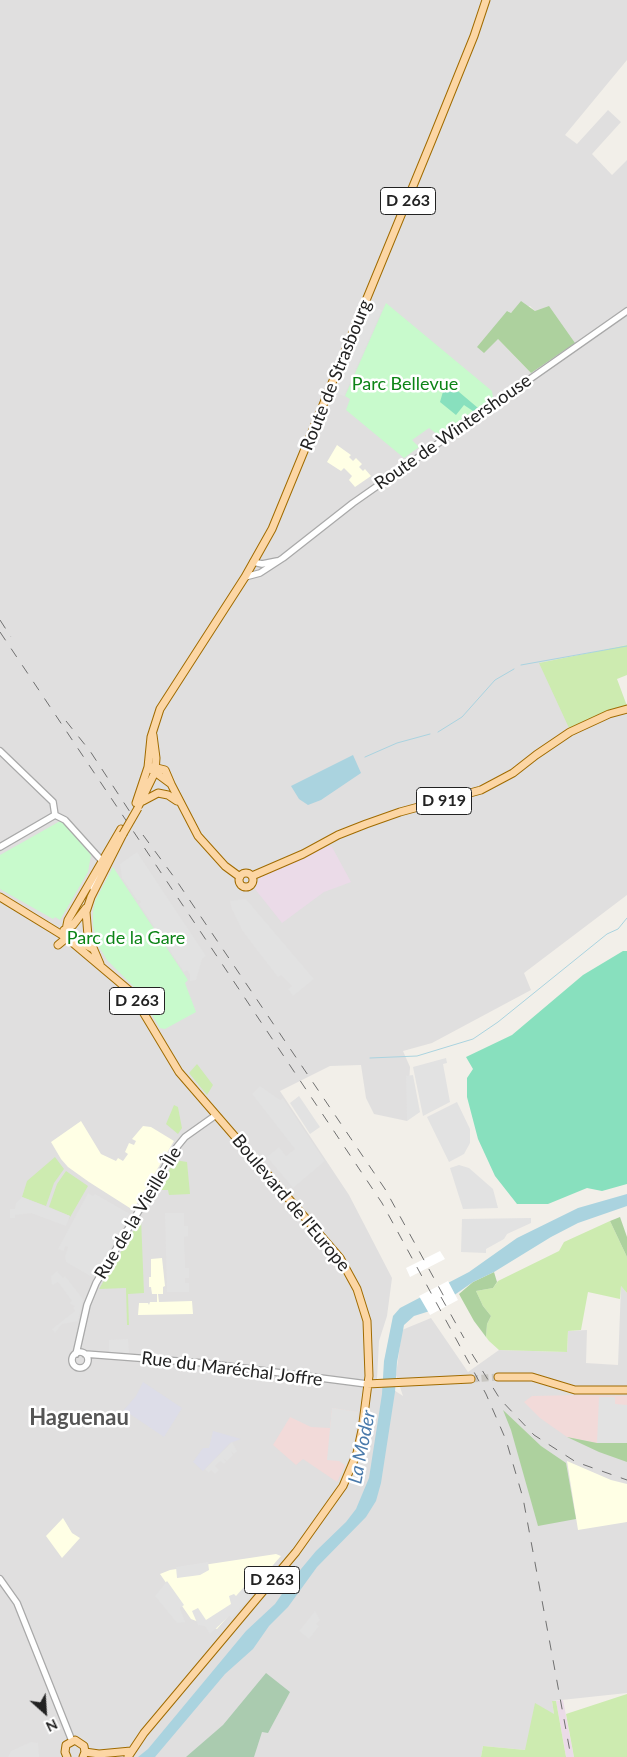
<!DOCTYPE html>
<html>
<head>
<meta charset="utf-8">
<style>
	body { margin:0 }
	#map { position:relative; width:627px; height:1757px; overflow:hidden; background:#f2efe9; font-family:Lato,sans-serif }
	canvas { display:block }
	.north { position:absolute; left:20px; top:1687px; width:50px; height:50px; -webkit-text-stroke:4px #fff; paint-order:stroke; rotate:154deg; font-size:14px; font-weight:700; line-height:20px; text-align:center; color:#222 }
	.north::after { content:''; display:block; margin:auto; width:18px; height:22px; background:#222; clip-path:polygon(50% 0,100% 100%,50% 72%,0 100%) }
</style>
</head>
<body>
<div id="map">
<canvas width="627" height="1757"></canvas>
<div class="north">N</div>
</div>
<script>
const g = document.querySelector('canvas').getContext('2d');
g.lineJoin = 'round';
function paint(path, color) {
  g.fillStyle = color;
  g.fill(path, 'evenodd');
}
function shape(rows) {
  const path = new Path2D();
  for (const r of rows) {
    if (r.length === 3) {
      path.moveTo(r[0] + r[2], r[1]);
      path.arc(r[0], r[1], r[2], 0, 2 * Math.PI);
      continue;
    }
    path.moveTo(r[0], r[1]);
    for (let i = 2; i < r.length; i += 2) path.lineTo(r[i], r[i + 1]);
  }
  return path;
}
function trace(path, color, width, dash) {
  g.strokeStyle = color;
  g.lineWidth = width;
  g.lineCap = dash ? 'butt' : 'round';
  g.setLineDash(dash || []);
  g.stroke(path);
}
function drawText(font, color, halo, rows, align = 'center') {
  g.font = font + ' Lato,sans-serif';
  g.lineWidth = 5;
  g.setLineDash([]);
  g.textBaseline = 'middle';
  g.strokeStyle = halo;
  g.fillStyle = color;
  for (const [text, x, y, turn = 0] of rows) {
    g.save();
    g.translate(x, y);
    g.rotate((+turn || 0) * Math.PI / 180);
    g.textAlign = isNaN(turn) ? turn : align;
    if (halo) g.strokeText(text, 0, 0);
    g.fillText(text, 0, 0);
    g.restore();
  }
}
paint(shape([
	[0,0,627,0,627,60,565,135,577,144,608,110,621,122,592,154,612,175,627,160,627,645,540,663,627,704,627,895,524,973,531,990,432,1043,403,1051,410,1067,407,1121,374,1114,366,1098,361,1065,330,1066,280,1091,349,1195,392,1278,387,1316,379,1341,377,1379,403,1396,396,1375,402,1330,431,1318,468,1372,499,1350,567,1352,568,1331,587,1330,586,1363,618,1365,621,1286,627,1293,627,1693,552,1701,554,1714,525,1750,483,1746,481,1757,0,1757],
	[530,306,535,311,531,373,498,339,508,311,510,313]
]), '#e0dfdf');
paint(shape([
	[581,1395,627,1396,627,1443,597,1443,567,1437,540,1418,524,1402,532,1396],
	[332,1408,358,1412,351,1453,337,1482,303,1459,296,1465,273,1445,290,1417,311,1427,330,1428]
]), '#f2dad9');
paint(shape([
	[328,846,332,847,351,882,324,892,282,923,255,889,260,877],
	[563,1700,574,1757,566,1757,556,1701]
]), '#ebdbe8');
paint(shape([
	[337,445,351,455,349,457,353,461,356,458,362,464,359,467,363,471,365,469,371,476,355,487,349,480,352,476,344,468,341,471,327,462],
	[81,1121,101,1154,116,1161,118,1158,123,1161,128,1154,125,1152,129,1143,134,1145,136,1141,132,1139,143,1126,151,1127,174,1141,133,1210,89,1182,68,1167,61,1159,51,1142],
	[162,1258,165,1286,163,1287,163,1294,158,1294,159,1302,192,1301,193,1314,138,1315,139,1303,148,1303,149,1305,150,1302,157,1302,157,1294,152,1294,151,1287,149,1287,149,1277,151,1277,151,1259],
	[567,1461,611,1480,627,1484,627,1522,578,1530],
	[63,1518,72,1533,80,1538,62,1558,46,1536],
	[276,1554,281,1556,217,1629,191,1619,160,1574,170,1570]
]), '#ffffe5');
paint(shape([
	[627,645,627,675,617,679,627,706,565,732,569,728,539,663],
	[197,1064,213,1085,207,1095,189,1073],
	[174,1105,178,1107,181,1123,182,1128,178,1134,166,1124],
	[55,1157,64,1169,54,1183,46,1206,22,1197,27,1181],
	[175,1160,187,1162,190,1194,169,1195,168,1190,158,1190],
	[66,1171,88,1186,69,1219,70,1216,49,1207,57,1184],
	[141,1218,144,1293,128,1294,129,1325,127,1325,126,1288,99,1289],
	[610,1221,627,1257,627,1293,621,1286,620,1299,588,1292,581,1330,568,1331,567,1352,499,1350,489,1341,486,1337,487,1324,491,1316,483,1306,476,1291,493,1288,498,1281,559,1251,564,1242],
	[627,1694,627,1757,574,1757,566,1714],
	[552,1701,556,1701,566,1757,481,1757,483,1746,525,1750,535,1703,554,1714]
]), '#cdebb0');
paint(shape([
	[521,301,535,311,549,306,575,343,531,373,498,339,484,353,477,347,507,311,511,313],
	[620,1217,627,1237,627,1257,610,1221],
	[494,1272,497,1282,493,1288,476,1291,483,1306,491,1316,487,1324,486,1337,474,1321,459,1294,473,1282],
	[503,1410,541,1446,566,1463,576,1519,538,1526,511,1430],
	[567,1437,597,1443,627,1443,627,1462,599,1452]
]), '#add19e');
paint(shape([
	[266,1673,290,1692,268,1733,262,1732,254,1757,186,1757,223,1725]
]), '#aacbaf');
paint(shape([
	[386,303,492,391,493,398,438,435,429,428,412,440,419,447,404,458,346,410,350,399,345,396],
	[62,820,91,855,88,872,60,920,55,917,53,919,0,889,0,855],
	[113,867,188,980,185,983,196,1012,165,1029,160,1028,138,991,107,960,98,945,93,926,93,912,95,901]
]), '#c8facc');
paint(shape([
	[446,381,478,408,473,411,464,405,456,415,440,402],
	[623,951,627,951,627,1184,602,1191,587,1188,548,1204,517,1204,495,1176,478,1139,467,1097,467,1078,473,1069,466,1057,512,1035,583,975]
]), '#88e0be');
paint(shape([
	[371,306,382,310,344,396,336,393],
	[137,852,206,956,202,959,196,980,190,981,190,975,187,970,184,972,139,904,141,902,140,900,137,900,122,878,120,864],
	[246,899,314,979,293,996,288,989,292,986,281,975,278,977,260,954,242,930,232,909,230,901],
	[446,1058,447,1063,443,1064,450,1102,423,1116,413,1067],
	[413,1075,420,1112,407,1121,406,1076],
	[260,1086,280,1100,283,1098,325,1161,293,1188,267,1157,279,1147,286,1156,295,1149,252,1094],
	[299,1096,320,1127,310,1134,290,1103],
	[457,1102,470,1129,470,1143,464,1154,449,1162,427,1117],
	[459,1165,469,1168,493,1189,498,1208,463,1209,450,1168],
	[88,1193,93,1196,95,1194,130,1214,95,1275,92,1277,66,1262,65,1257,68,1247,65,1246,64,1251,58,1249],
	[22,1197,70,1216,66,1226,31,1213,15,1215,15,1218,10,1218,10,1209,15,1209,16,1203],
	[165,1213,184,1213,184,1226,188,1226,188,1236,184,1237,185,1268,189,1268,189,1278,185,1278,185,1283,189,1283,189,1292,167,1292],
	[531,1218,531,1223,507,1234,504,1239,486,1249,486,1253,461,1252,462,1219],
	[57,1271,63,1278,65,1276,83,1299,78,1321,62,1324,55,1333,52,1329,75,1311,73,1308,75,1306,69,1303,72,1301,58,1282,53,1285,52,1284,51,1276],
	[128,1339,129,1353,109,1352,109,1340],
	[599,1397,615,1397,615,1404,627,1405,627,1443,597,1443],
	[332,1408,358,1412,354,1444,346,1466,339,1461,327,1460],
	[232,1442,237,1451,234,1454,230,1450,233,1455,227,1461,223,1458,226,1462,224,1464,220,1461,215,1466,219,1470,215,1474,211,1470,209,1473,205,1469],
	[208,1562,209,1570,200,1575,177,1578,176,1567],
	[167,1581,184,1605,180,1608,185,1622,177,1623,155,1596],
	[245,1586,253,1594,232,1618,229,1616,210,1634,205,1626,198,1625,192,1611,198,1608,206,1620,231,1604,229,1596,234,1594,236,1596],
	[315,1611,320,1620,316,1624,319,1626,309,1639,299,1631],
	[31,1742,38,1743,39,1757,8,1757,11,1751]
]), '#e2e2e2');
paint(shape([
	[143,1382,182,1408,164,1437,124,1410,136,1396],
	[213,1431,241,1439,230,1443,203,1471,193,1462,203,1448,209,1448]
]), '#dddde8');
paint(shape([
	[353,755,361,773,321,800,308,805,299,799,291,786],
	[627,1194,627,1206,578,1223,551,1237,494,1272,473,1282,433,1310,414,1316,404,1325,397,1362,395,1392,381,1483,376,1501,366,1517,317,1567,288,1607,269,1626,253,1649,225,1674,155,1757,138,1757,148,1749,246,1631,275,1604,291,1581,316,1551,346,1522,356,1509,369,1478,382,1394,384,1361,393,1316,400,1308,469,1272,517,1238,578,1208]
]), '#aad3df');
paint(shape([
	[440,1251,445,1259,410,1277,406,1268],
	[448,1281,458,1300,430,1315,419,1296]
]), '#fff');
trace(shape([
	[521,665,627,646],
	[438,732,462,717,495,680,514,669],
	[365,757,397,743,430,734],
	[370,1058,417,1056,473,1039,498,1022,607,934,618,929,627,918]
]), '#aad3df', 1);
trace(shape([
	[471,1379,498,1377]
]), '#c8c6c1', 7, [7, 3.5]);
const minor = shape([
	[253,562,262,564,277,561],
	[245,577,260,573,283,558,353,503,627,311],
	[0,751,53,802,55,815],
	[55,815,65,820,102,861,103,865,93,888],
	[0,847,55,815],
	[80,1360,8],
	[76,1354,87,1305,96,1283,176,1148,185,1137,216,1115],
	[85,1354,204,1363,367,1384],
	[0,1579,17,1603,72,1741]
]);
const major = shape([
	[148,767,171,784,198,836,225,866,240,877],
	[153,767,165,770,171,784],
	[143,801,158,793,168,795,177,801],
	[136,803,148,767,151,737,160,709,245,577,272,529,432,140,474,36,486,0],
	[139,805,155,772,156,758,153,735],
	[246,880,7],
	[252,876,303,854,338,835,366,824,400,812,481,790,513,773,536,755,570,732,609,714,627,709],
	[0,897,67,938,131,992,179,1072,340,1258,357,1289,367,1321,369,1376,362,1430,357,1453,343,1486,296,1552,144,1733,128,1757],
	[64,930,73,925,86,908],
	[67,938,66,930,68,920,121,829],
	[58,945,64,940,73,938,93,949],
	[100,964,88,936,86,912,91,897,123,834],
	[498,1377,532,1377,575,1390,627,1390],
	[367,1384,471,1379],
	[85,1752,99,1754,131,1751],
	[67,1757,65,1752,66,1745,75,1740,84,1746,85,1752,83,1757]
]);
trace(minor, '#a9a9a9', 8);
trace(major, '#a06b00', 9);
trace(minor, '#fff', 5.5);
trace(major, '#fcd6a4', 7);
trace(shape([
	[0,620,11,637],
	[0,632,382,1203,486,1394,506,1440,523,1498,571,1757],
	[66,721,90,751,130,812],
	[143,835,174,877,385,1189,447,1302],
	[441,1297,464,1338],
	[472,1354,500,1399,534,1435,576,1462,627,1480]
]), '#707070', 1, [10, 10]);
const majorBridge = shape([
	[123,834,138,808]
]);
trace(majorBridge, '#a06b00', 9, []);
trace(majorBridge, '#fcd6a4', 7);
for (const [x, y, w] of [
	[408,201,55],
	[444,801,55],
	[137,1001,55],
	[272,1580,55]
]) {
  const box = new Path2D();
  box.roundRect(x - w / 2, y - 13.5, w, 27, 4);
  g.fillStyle = '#fff';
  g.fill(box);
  trace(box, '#222', 1);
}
drawText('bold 16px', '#222', null, [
	["D 263",408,201],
	["D 919",444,801],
	["D 263",137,1001],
	["D 263",272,1580]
]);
drawText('18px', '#222', '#fff', [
	["Route de Strasbourg",336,375,-68],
	["Route de Wintershouse",453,432,-35],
	["Boulevard de l'Europe",291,1203,50],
	["Rue de la Vieille-Île",138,1213,-59],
	["Rue du Maréchal Joffre",232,1369,7]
]);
drawText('18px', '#0c8416', '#fff', [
	["Parc Bellevue",405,384],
	["Parc de la Gare",126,938]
]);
drawText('italic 19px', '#4a7aab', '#fff', [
	["La Moder",362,1447,-79]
]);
drawText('bold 22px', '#555', '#fff', [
	["Haguenau",79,1418]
]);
</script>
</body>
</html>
